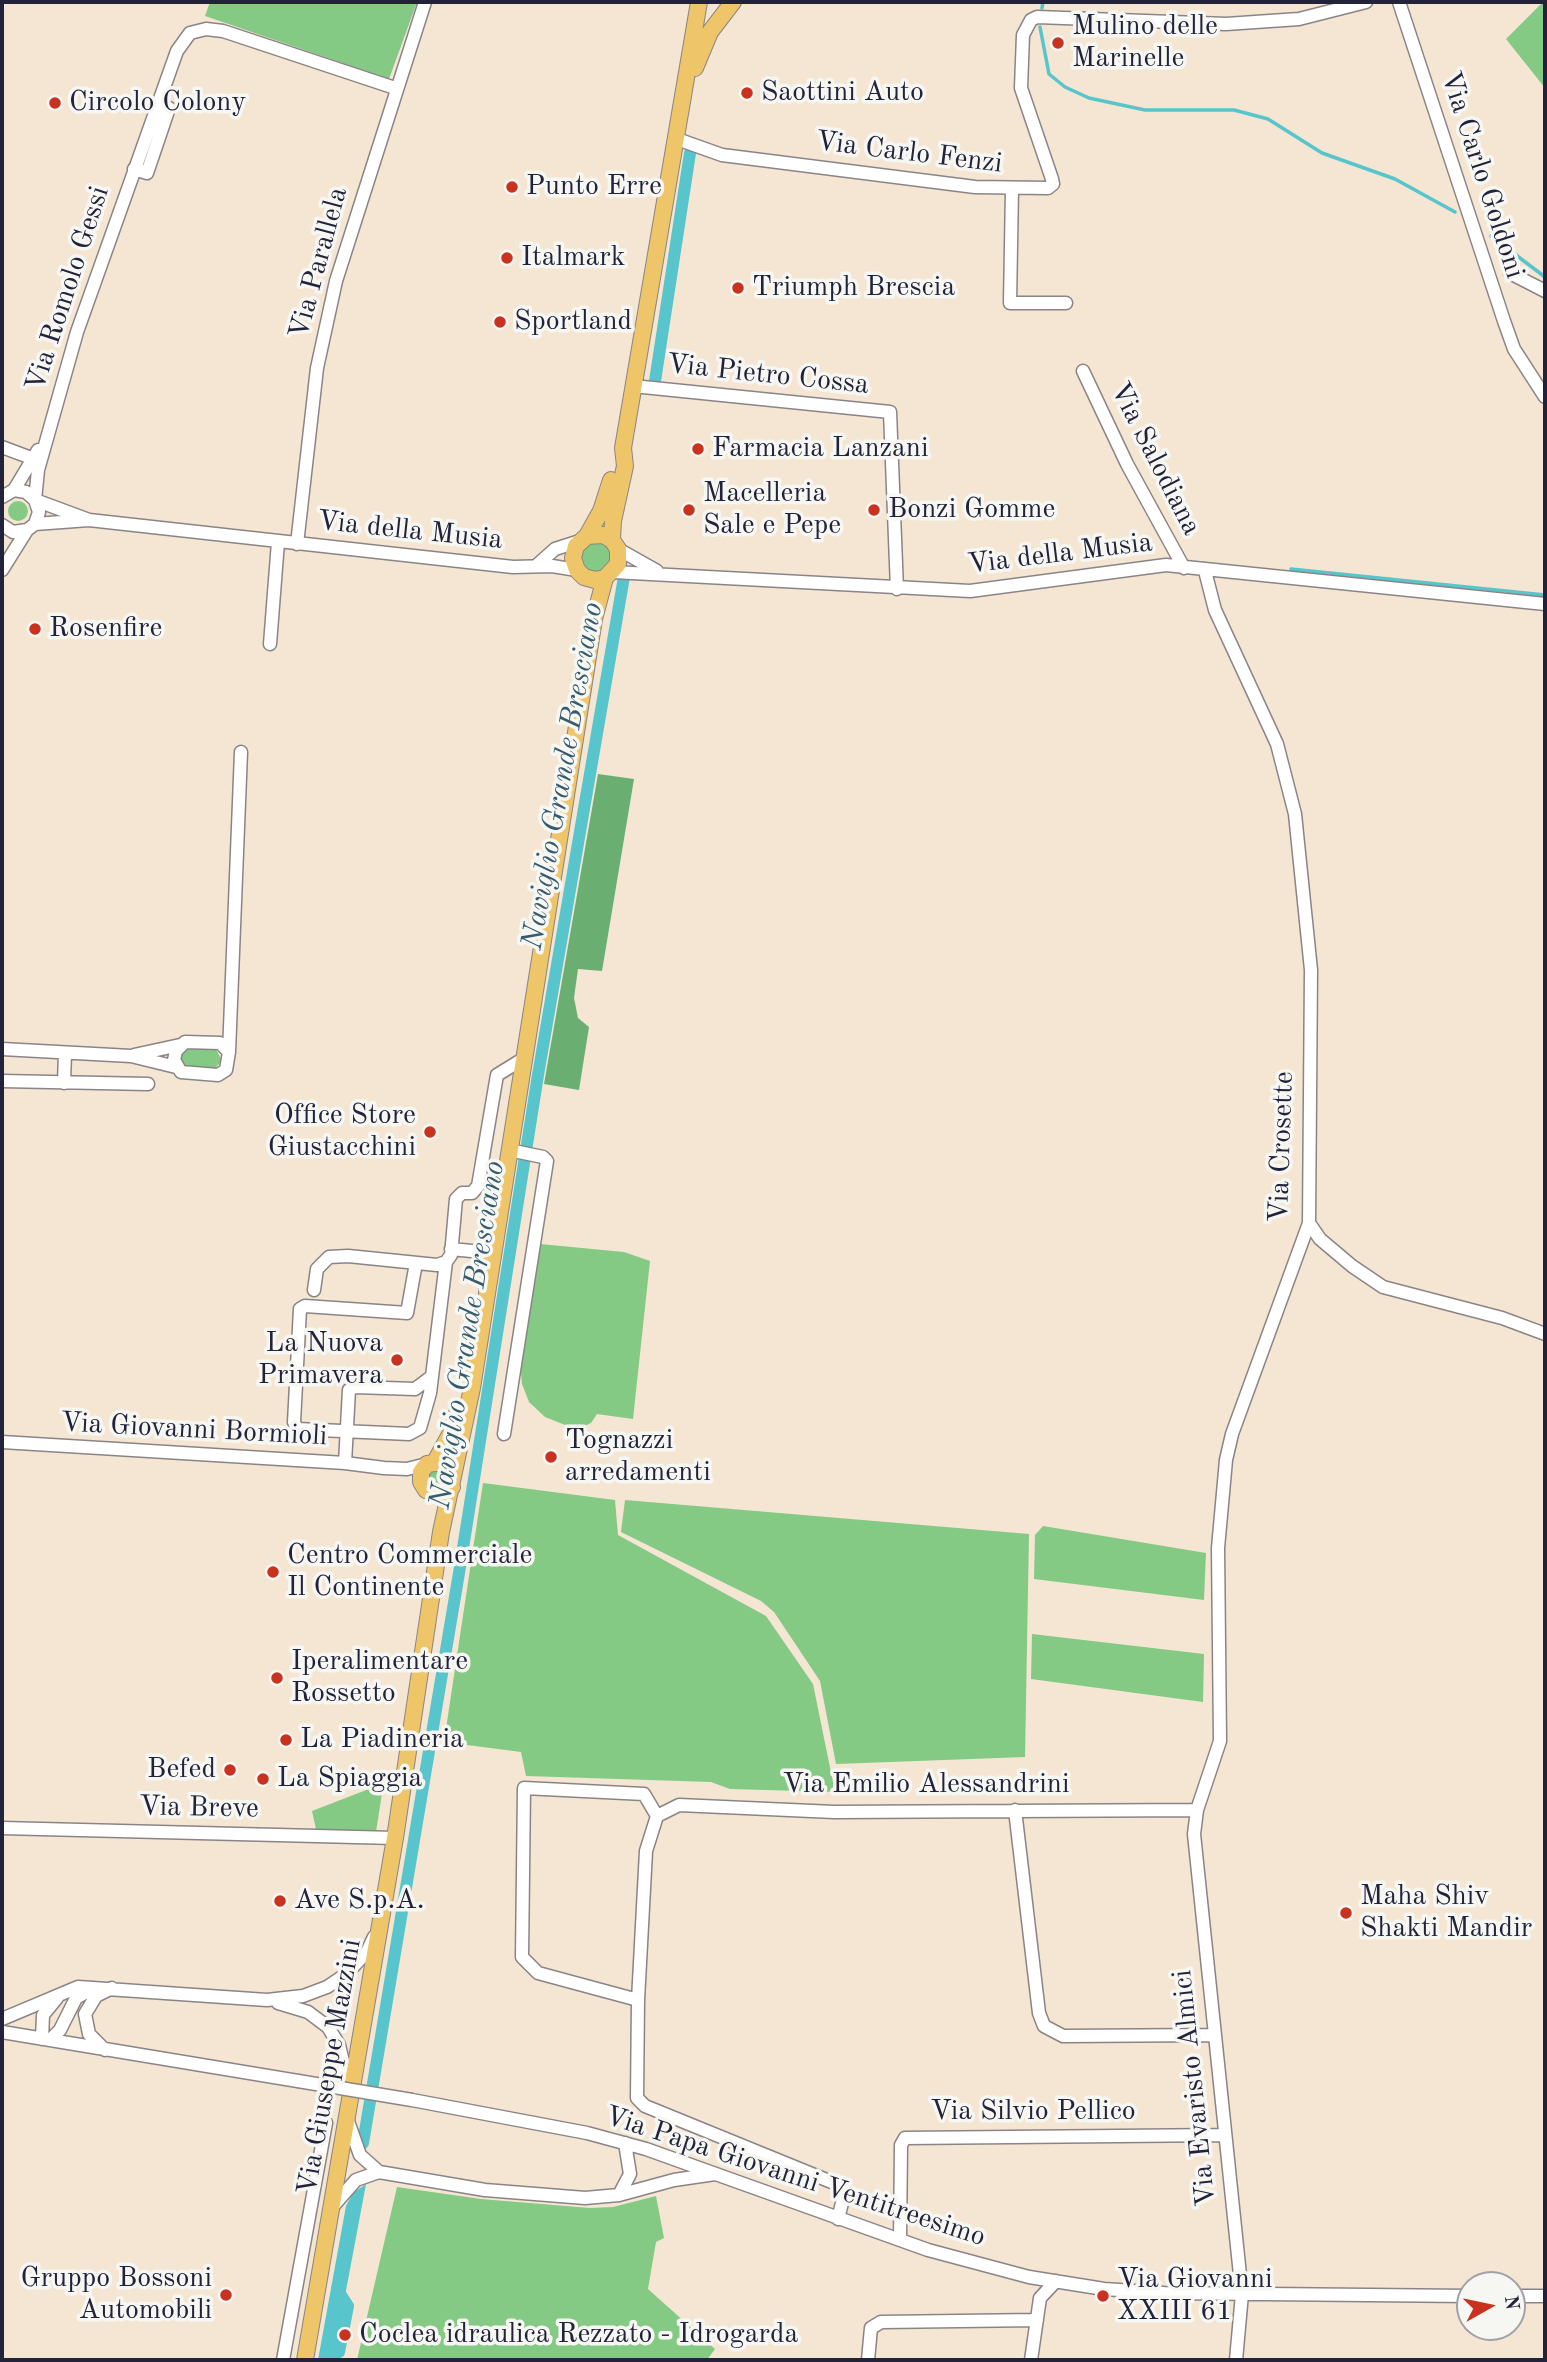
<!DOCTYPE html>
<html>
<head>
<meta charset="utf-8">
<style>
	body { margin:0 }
	#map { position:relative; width:1547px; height:2362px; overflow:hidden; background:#f4e6d2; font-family:"Old Standard TT",serif }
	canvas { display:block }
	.frame { position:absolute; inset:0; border:4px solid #22223b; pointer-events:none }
	.north { position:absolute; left:1456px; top:2271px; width:70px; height:70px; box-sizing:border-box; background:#f6f6f2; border:2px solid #a1a1a9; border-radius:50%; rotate:81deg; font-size:19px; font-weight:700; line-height:28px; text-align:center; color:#22223b }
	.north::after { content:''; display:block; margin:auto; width:24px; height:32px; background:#c8321e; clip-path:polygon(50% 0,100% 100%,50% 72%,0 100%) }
</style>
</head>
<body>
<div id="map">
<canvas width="1547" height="2362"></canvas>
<div class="frame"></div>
<div class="north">N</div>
</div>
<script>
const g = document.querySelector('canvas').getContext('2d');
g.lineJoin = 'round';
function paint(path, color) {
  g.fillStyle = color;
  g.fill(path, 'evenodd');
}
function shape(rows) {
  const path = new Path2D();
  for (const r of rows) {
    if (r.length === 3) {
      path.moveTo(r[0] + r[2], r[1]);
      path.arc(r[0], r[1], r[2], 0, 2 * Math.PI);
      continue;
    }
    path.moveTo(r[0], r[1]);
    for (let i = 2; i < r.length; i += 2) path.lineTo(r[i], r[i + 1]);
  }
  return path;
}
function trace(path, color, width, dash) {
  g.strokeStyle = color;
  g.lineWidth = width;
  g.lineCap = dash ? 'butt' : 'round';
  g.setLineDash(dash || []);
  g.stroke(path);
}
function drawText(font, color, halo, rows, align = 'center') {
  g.font = font + ' "Old Standard TT",serif';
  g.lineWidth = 7;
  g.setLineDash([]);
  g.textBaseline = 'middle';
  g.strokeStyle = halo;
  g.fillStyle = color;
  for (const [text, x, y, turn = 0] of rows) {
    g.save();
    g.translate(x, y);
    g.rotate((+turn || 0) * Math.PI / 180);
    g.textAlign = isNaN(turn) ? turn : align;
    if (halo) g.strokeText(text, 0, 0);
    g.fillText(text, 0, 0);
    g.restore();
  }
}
paint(shape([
	[210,2,417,2,389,79,205,16],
	[1543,2,1545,2,1545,88,1506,39],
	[18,511,10],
	[596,557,15],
	[190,1048,216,1049,222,1061,215,1068,186,1067,180,1058,182,1052],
	[540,1244,624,1252,650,1261,633,1419,597,1414,591,1423,582,1427,565,1425,545,1417,529,1402,522,1384,520,1362],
	[443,1469,447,1481,441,1487,429,1484,429,1471],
	[483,1483,615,1500,618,1535,766,1616,813,1684,835,1792,730,1789,711,1782,526,1776,521,1752,444,1742],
	[625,1500,1029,1534,1025,1757,836,1764,820,1681,774,1612,761,1601,621,1532],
	[1043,1526,1206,1553,1204,1600,1034,1579,1035,1535],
	[1032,1634,1204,1654,1203,1702,1031,1679],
	[385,1774,376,1832,316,1829,312,1811,374,1787],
	[397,2187,481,2199,590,2208,613,2207,656,2196,664,2238,656,2242,648,2289,715,2349,707,2360,357,2360]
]), '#84ca85');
paint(shape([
	[598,774,634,779,602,971,578,969,574,998,578,1018,589,1027,579,1090,544,1084]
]), '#6bae72');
paint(shape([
	[366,2184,333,2360,318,2360,346,2206,353,2193]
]), '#57c5cb');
trace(shape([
	[1042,8,1043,2],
	[1040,27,1049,74,1065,87,1089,98,1145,110,1234,110,1268,119,1322,153,1395,179,1455,212],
	[1491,236,1545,277],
	[1291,569,1545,595]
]), '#57c5cb', 3.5);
trace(shape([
	[655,381,690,153],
	[363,2143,460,1567,538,1075,624,577],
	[326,2360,339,2352,348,2306,337,2289]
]), '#57c5cb', 12);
const minor = shape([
	[1399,2,1504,321,1514,349,1545,397],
	[677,139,722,155,975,187,1048,188,1053,184,1052,179,1021,88,1023,35,1031,20,1037,17,1226,24,1299,19,1366,2],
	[134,169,147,173,169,108,157,103],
	[1012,189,1010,303,1066,303],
	[1510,273,1545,291],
	[1083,371,1127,464,1184,568],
	[633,386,890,412,897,589],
	[2,447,34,459],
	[14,490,38,450],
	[2,497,14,490,26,492,35,500,39,512,35,524,27,530,13,532,2,525],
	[89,520,35,500,38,470,77,332,177,51,190,33,206,29,223,31,395,88],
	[35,524,89,520,513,567,552,566,577,570],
	[297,544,317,368,336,281,425,2],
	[618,549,657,571],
	[536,566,555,549,580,541],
	[2,570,27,530],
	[1205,571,1215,610,1277,744,1295,814,1311,970,1309,1223,1232,1434,1226,1460,1218,1548,1220,1741,1197,1810,1194,1834,1242,2294,1236,2360],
	[613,572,970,591,1166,565,1545,604],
	[270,644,278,542],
	[185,1042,220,1043,229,1052,226,1070,218,1075,181,1072,174,1060,176,1051,185,1042],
	[2,1049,131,1056,176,1067],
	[229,1052,241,752],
	[134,1055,180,1045],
	[2,1081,148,1084],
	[64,1083,65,1053],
	[1309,1223,1320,1239,1352,1266,1383,1287,1502,1318,1545,1334],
	[451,1249,492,1253],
	[416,1263,407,1313,305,1306,300,1309,294,1422,297,1429,409,1434,420,1428,430,1393,446,1262],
	[314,1290,317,1269,329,1257,348,1256,437,1265,446,1262,451,1255,456,1199,462,1193,472,1193,478,1186,497,1075,523,1059],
	[504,1434,547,1161,543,1157,509,1150],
	[2,1442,345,1463,384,1468,407,1469,427,1464],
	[345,1463,349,1390,355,1387,415,1389,431,1377],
	[1015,1810,1039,2013,1044,2026,1063,2036,1214,2035],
	[2,1828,395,1838],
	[638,2000,538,1973,522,1957,524,1788,644,1794,657,1816],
	[278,2003,308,2012,328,2027,339,2045,349,2087],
	[2,2019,78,1987,267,2000,303,1996,327,1987,345,1975,367,1952,374,1937],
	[2,2032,298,2081],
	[42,2039,43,2015,57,1998],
	[50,2040,60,2030,76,1998,93,1988],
	[105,2050,89,2034,85,2014,96,1996,112,1988],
	[412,2100,587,2133,646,2149,928,2250,1029,2277,1104,2289,1164,2293,1470,2296],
	[348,2121,360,2155,379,2172],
	[619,2195,630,2174,625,2143],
	[334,2205,356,2180,379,2172,485,2190,585,2198,619,2195,674,2180,715,2174],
	[838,2219,843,2199,841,2190,834,2183,645,2106,637,2098,638,2000,646,1851,657,1816,679,1805,834,1812,1197,1810],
	[900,2240,901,2145,905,2138,1224,2135],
	[1512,2296,1545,2296],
	[283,2360,326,2123],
	[868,2360,871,2328,881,2322,1037,2320],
	[1031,2360,1040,2298,1056,2281]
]);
const major = shape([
	[695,68,710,32,733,2],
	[587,536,603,535,612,540,618,549,618,564,605,578,595,580,584,577,577,570,573,558,576,546,587,536,601,511,611,480],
	[612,540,613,521,625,466,623,448,699,2],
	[436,1460,453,1429,457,1413],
	[444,1462,427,1464,421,1472,421,1482,426,1490,434,1494,444,1493,452,1487],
	[305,2360,395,1838,441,1532,472,1388,594,619,605,578]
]);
trace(minor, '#8b8486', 15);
trace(major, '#8b8486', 18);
trace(minor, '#fff', 12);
trace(major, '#eec569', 16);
const minorBridge = shape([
	[298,2081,412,2100]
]);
trace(minorBridge, '#8b8486', 15, []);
trace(minorBridge, '#fff', 12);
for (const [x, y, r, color] of [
	[1058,43,7,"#c8321e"],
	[747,93,7,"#c8321e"],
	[55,103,7,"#c8321e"],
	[512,187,7,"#c8321e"],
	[507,258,7,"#c8321e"],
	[738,288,7,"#c8321e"],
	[500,322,7,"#c8321e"],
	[698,449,7,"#c8321e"],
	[689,510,7,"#c8321e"],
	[874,510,7,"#c8321e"],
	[35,629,7,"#c8321e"],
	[430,1132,7,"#c8321e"],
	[397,1360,7,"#c8321e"],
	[551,1457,7,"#c8321e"],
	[273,1572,7,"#c8321e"],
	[277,1678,7,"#c8321e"],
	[286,1740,7,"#c8321e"],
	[230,1770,7,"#c8321e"],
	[263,1779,7,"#c8321e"],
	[280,1901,7,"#c8321e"],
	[1346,1913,7,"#c8321e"],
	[226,2295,7,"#c8321e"],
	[1103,2296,7,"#c8321e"],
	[345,2335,7,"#c8321e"]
]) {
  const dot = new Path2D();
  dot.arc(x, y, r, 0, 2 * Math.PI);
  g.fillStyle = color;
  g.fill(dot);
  trace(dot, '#f6f6f2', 2.5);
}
drawText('28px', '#22223b', '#f6f6f2', [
	["Mulino delle",1072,27],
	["Marinelle",1072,59],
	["Saottini Auto",761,93],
	["Circolo Colony",69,103],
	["Punto Erre",526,187],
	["Italmark",521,258],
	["Triumph Brescia",752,288],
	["Sportland",514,322],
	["Farmacia Lanzani",712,449],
	["Macelleria",703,494],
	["Sale e Pepe",703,526],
	["Bonzi Gomme",888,510],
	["Rosenfire",49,629],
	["Office Store",416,1116,"right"],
	["Giustacchini",416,1148,"right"],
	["La Nuova",383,1344,"right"],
	["Primavera",383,1376,"right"],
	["Tognazzi",565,1441],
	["arredamenti",565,1473],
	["Centro Commerciale",287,1556],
	["Il Continente",287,1588],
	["Iperalimentare",291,1662],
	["Rossetto",291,1694],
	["La Piadineria",300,1740],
	["Befed",216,1770,"right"],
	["La Spiaggia",277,1779],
	["Maha Shiv",1360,1897],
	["Shakti Mandir",1360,1929],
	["Ave S.p.A.",294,1901],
	["Gruppo Bossoni",212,2279,"right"],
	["Automobili",212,2311,"right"],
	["Via Giovanni",1117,2280],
	["XXIII 61",1117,2312],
	["Coclea idraulica Rezzato - Idrogarda",359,2335]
], 'left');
drawText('28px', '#22223b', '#f6f6f2', [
	["Via Carlo Fenzi",909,153,7],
	["Via Carlo Goldoni",1482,175,72],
	["Via Parallela",319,263,-75],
	["Via Romolo Gessi",68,289,-72],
	["Via Pietro Cossa",768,375,6],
	["Via Salodiana",1155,459,63],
	["Via della Musia",410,531,6],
	["Via della Musia",1060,554,-7],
	["Via Crosette",1282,1147,-88],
	["Via Giovanni Bormioli",194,1430,3],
	["Via Emilio Alessandrini",926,1785],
	["Via Breve",199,1808,1],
	["Via Giuseppe Mazzini",330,2067,-80],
	["Via Evaristo Almici",1195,2088,-96],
	["Via Silvio Pellico",1033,2112],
	["Via Papa Giovanni Ventitreesimo",795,2177,18]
]);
drawText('italic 30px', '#355b6d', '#f6f6f2', [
	["Naviglio Grande Bresciano",563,776,-80],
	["Naviglio Grande Bresciano",468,1335,-81]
]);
</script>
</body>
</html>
